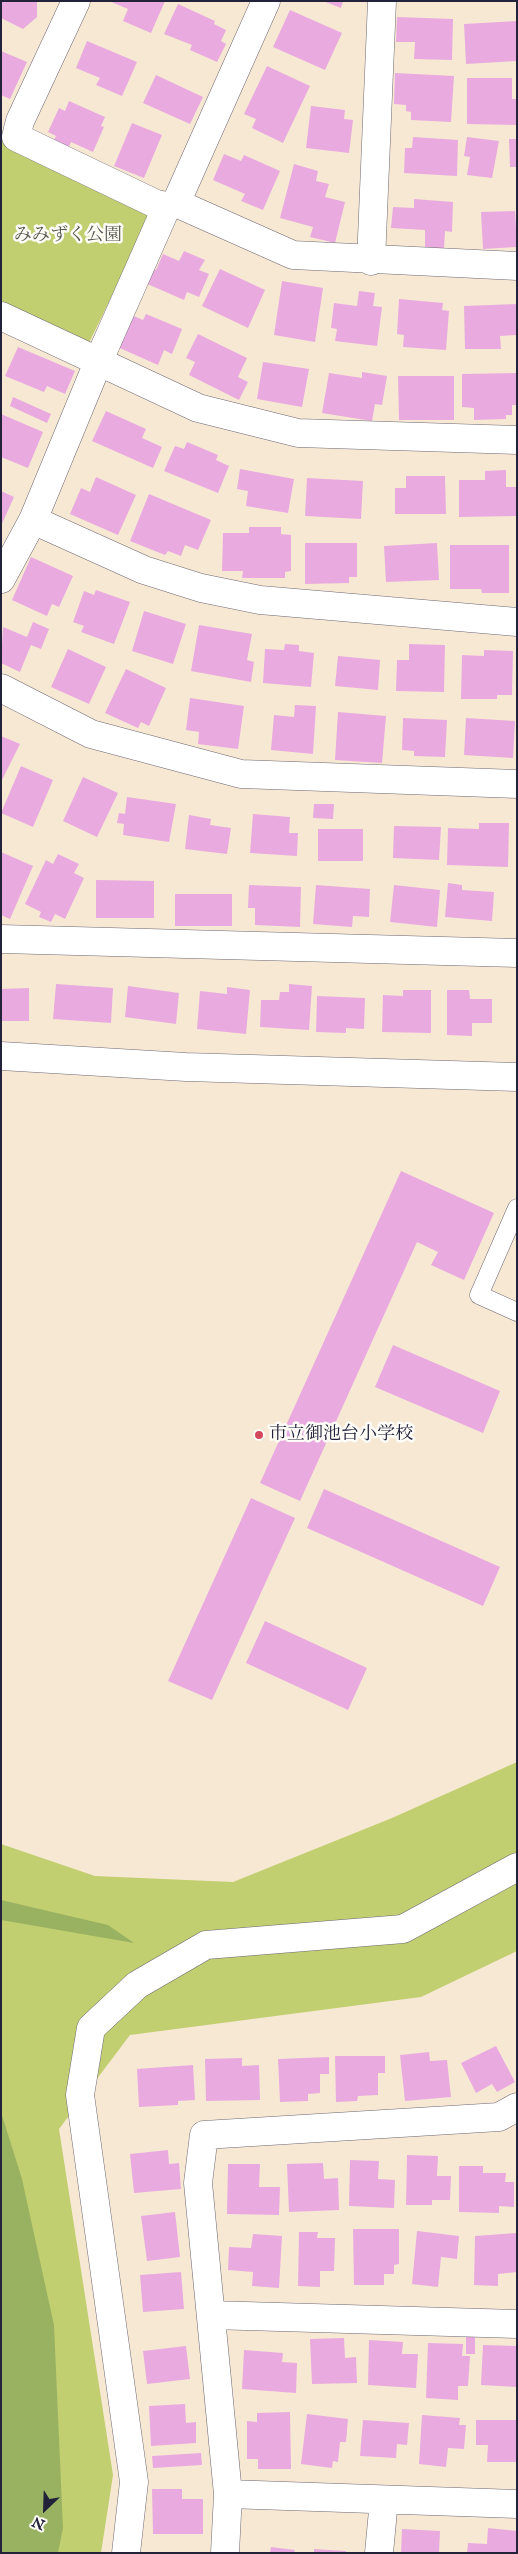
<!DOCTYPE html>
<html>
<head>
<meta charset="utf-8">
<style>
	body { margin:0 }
	#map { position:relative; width:518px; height:2554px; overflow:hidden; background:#f7e8d4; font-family:"IM FELL English",serif }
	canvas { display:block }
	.frame { position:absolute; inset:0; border:2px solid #22223b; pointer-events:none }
	.north { position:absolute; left:20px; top:2484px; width:50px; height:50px; -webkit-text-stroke:4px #fdfcf7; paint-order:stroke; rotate:204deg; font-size:14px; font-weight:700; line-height:20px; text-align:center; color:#22223b }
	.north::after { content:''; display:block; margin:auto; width:18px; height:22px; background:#22223b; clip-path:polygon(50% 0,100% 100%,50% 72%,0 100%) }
</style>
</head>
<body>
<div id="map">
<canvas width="518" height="2554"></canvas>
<div class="frame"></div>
<div class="north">N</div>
</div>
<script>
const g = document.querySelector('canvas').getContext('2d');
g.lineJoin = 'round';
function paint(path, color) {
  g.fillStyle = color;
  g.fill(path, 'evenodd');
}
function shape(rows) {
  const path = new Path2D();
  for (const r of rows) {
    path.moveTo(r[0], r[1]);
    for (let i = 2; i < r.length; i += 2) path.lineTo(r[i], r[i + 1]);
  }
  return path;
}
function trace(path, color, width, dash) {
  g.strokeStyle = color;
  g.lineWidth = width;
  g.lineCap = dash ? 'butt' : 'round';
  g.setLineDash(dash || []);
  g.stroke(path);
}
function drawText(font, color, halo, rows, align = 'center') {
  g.font = font + ' "IM FELL English","Noto Serif JP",serif';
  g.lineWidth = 5;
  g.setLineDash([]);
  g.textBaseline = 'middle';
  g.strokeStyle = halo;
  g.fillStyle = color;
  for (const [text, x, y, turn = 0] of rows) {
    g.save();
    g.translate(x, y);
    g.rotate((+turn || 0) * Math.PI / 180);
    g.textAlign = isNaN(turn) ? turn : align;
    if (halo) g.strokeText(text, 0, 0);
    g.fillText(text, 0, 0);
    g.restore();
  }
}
paint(shape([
	[1,130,156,204,89,343,1,301],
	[517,1762,517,1951,421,1997,130,2035,59,2129,113,2475,101,2553,1,2553,1,1844,95,1876,233,1882,392,1818]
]), '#c2cf70');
paint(shape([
	[1,1900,108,1925,134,1943,1,1920],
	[1,2112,22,2179,54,2325,63,2528,58,2553,1,2553]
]), '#99b262');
paint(shape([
	[1,1,37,1,37,17,23,29,1,18],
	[109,1,165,1,151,33,123,21,128,9],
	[323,1,343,1,341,8],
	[178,4,215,21,214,24,226,30,221,41,226,44,217,62,190,50,192,45,164,34],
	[290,10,342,33,325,70,273,47],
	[397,17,453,19,452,60,414,59,415,42,396,42],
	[517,21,517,61,466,64,464,24],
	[87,41,137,62,122,96,96,85,100,78,76,68],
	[1,51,27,62,10,99,1,95],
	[267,66,310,86,283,143,252,128,256,119,244,114],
	[395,73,454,76,451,122,411,120,411,112,406,111,406,105,394,104],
	[156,75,203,97,190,124,143,103],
	[467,78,512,78,512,99,517,99,517,125,467,124],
	[69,101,105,117,101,126,104,127,93,152,71,142,68,149,53,142,56,136,48,132,59,108,65,111],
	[311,106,345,110,344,119,353,120,349,153,306,148],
	[132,123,162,135,144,178,114,166],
	[413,137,458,140,457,176,404,173,405,148,412,148],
	[467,137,499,141,492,178,467,175,470,157,464,156],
	[509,139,517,139,517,167,510,167],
	[224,154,241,161,244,155,280,171,263,210,241,201,245,194,213,180],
	[294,164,318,171,316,181,329,184,325,197,345,202,335,243,310,237,313,227,280,218],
	[414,199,453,202,452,232,445,231,444,249,425,248,425,230,391,228,393,207,414,208],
	[515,211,517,247,483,249,481,212],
	[184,251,205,260,199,270,209,274,199,297,187,292,184,300,145,283,152,268,156,270,163,254,179,261],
	[220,269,265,290,248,328,202,306],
	[282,281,323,288,315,342,274,335],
	[359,291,375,293,373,306,382,307,377,346,335,341,337,329,331,328,334,303,357,306],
	[399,299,443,303,442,310,449,311,446,350,403,347,404,335,397,334],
	[517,304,517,335,500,336,501,349,465,349,464,306],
	[129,314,143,320,146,314,182,329,172,354,164,350,158,365,115,346],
	[198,334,247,358,238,377,248,382,239,400,189,375,195,362,186,358],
	[18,347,75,371,65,394,47,386,44,392,5,376],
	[263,362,309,369,302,407,257,399],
	[362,372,387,376,382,405,375,404,372,421,322,413,329,373,362,378],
	[517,373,517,405,512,405,512,415,506,415,506,419,474,420,474,408,462,407,462,374],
	[398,376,454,376,454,420,399,420],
	[13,397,51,414,47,423,10,406],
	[106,411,146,429,142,438,162,447,153,468,92,441],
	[1,414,43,432,28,468,1,457],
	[187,442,218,455,216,460,229,466,218,493,164,471,175,446,184,449],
	[240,469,294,479,288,513,246,506,248,491,237,489],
	[506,470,506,487,517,487,517,516,459,517,459,480,485,480,485,471],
	[406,476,445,476,446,514,395,514,395,488,406,488],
	[96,477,136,495,118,535,70,514,81,488,90,492],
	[307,478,363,481,361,519,305,516],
	[1,491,14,497,1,526],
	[149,494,211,520,198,550,185,545,181,556,168,551,165,555,130,541],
	[249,527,281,527,281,534,291,535,291,571,285,572,285,578,242,578,243,571,222,571,223,533,249,533],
	[305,543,357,543,357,577,349,577,349,583,305,584],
	[437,543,439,580,386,582,384,546],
	[450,545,509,545,509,593,482,593,481,589,450,589],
	[31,557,73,576,59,607,52,604,47,616,12,600],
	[96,590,130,602,114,644,81,632,84,626,73,622,84,591,94,595],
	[144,611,186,624,173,664,132,651],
	[33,622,49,629,41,649,31,645,20,672,1,663,3,627,27,637],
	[199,625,252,634,247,660,254,662,251,682,191,671],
	[285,644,299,645,299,651,314,653,311,687,263,683,265,649,284,650],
	[409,644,445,645,444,692,396,691,397,660,409,660],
	[68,649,106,667,89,704,51,687],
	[484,650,513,651,512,695,497,695,497,699,461,699,462,655,484,656],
	[338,656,380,660,378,690,335,686],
	[126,669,166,688,149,726,141,722,138,728,105,713],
	[190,698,244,706,238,749,198,744,199,732,186,730],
	[295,705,316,706,313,754,271,750,274,715,294,717],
	[338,712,386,716,382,763,335,760],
	[403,718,447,720,445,757,414,756,414,751,402,750],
	[466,718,515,721,513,758,464,755],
	[1,736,20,744,1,782],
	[21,766,53,780,33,827,1,813],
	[83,777,118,793,97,837,63,821],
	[127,797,176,804,169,842,123,835,124,824,117,823,119,813,125,814],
	[314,804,334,804,333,819,313,818],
	[253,814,290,817,289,833,298,833,297,856,250,853],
	[189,815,211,819,210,825,231,828,227,854,185,849],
	[479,823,509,823,508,867,447,865,448,828,479,829],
	[394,826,441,827,439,860,393,858],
	[318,829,363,829,363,861,318,861],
	[1,852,33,866,10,919,1,915],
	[58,854,79,864,74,873,84,878,65,919,55,914,51,922,39,917,41,912,25,904,46,860,53,864],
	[96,880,154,881,154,918,96,918],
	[448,883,462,885,462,890,494,892,492,921,445,917],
	[249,885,301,887,300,927,255,925,255,908,248,908],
	[316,885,370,889,369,917,353,916,352,927,313,924],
	[394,885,440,890,437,927,390,922],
	[175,894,232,894,232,926,175,926],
	[56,984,113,988,111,1023,53,1019],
	[289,984,312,986,309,1030,260,1027,261,1000,279,1000,280,992,289,992],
	[128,986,179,993,176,1024,125,1017],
	[227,987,250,990,246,1034,197,1029,200,991,227,994],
	[29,988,29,1021,1,1021,1,989],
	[403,990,431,990,431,1033,382,1032,383,995,403,996],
	[447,990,469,990,470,999,492,999,492,1023,472,1023,472,1036,447,1035],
	[317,996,365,998,364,1029,346,1028,346,1033,316,1032],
	[401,1171,494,1213,464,1280,431,1265,438,1252,417,1242,300,1501,260,1483],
	[393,1345,500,1391,483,1433,375,1387],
	[324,1489,500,1567,483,1606,307,1528],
	[251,1498,295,1518,212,1700,168,1681],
	[265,1621,367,1668,348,1710,246,1663],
	[496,2046,515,2082,497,2092,492,2084,476,2093,461,2063],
	[429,2052,430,2061,447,2060,451,2097,405,2101,400,2055],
	[335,2056,385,2056,385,2073,378,2073,378,2095,358,2096,357,2101,336,2102],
	[329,2057,329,2074,320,2074,320,2093,308,2094,308,2101,280,2102,278,2059],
	[242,2058,242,2066,259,2065,260,2100,206,2101,205,2059],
	[193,2065,195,2100,178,2101,178,2105,139,2107,137,2069],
	[168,2150,169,2164,179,2163,181,2189,134,2193,130,2154],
	[407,2155,438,2156,437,2176,451,2176,450,2200,432,2200,432,2205,406,2205],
	[350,2160,379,2161,378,2179,395,2180,394,2208,349,2206],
	[323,2163,324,2179,338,2178,339,2210,289,2212,287,2164],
	[228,2164,260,2164,259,2187,280,2187,279,2215,227,2214],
	[459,2166,483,2166,483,2173,506,2173,505,2182,514,2182,514,2207,499,2206,499,2213,459,2212],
	[175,2212,180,2257,147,2261,141,2216],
	[353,2229,399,2229,399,2264,394,2265,394,2274,384,2274,384,2285,354,2285],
	[417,2231,459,2236,457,2259,441,2257,438,2287,412,2284],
	[299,2232,318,2232,317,2238,335,2238,334,2271,320,2271,320,2287,298,2286],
	[516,2233,517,2272,498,2274,498,2286,474,2285,475,2236],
	[253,2234,282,2236,279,2288,252,2286,253,2272,228,2270,229,2247,251,2248],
	[181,2272,184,2309,143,2312,140,2275],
	[466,2330,475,2330,475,2354,466,2354],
	[344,2338,345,2358,356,2357,357,2383,312,2384,310,2339],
	[369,2340,403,2342,402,2354,418,2354,416,2388,368,2385],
	[428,2343,463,2344,462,2356,470,2356,468,2386,458,2386,458,2400,426,2398],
	[483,2345,517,2346,517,2387,481,2385],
	[186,2346,190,2379,147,2384,143,2351],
	[244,2350,283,2353,282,2362,297,2363,296,2393,242,2389],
	[185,2404,186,2423,196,2422,196,2443,151,2446,149,2406],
	[290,2412,291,2469,258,2469,258,2459,247,2459,247,2421,257,2422,257,2413],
	[307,2414,348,2419,346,2442,340,2442,338,2462,333,2461,332,2468,301,2464],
	[422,2415,460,2418,459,2425,466,2425,464,2449,448,2448,446,2467,419,2464],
	[363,2420,409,2423,407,2445,397,2444,396,2458,360,2456],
	[476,2420,517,2420,517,2462,487,2462,488,2445,476,2445],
	[201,2453,202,2465,153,2468,152,2456],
	[152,2489,182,2489,182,2499,203,2499,203,2534,153,2534],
	[488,2528,517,2531,516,2553,467,2553,468,2543,487,2544],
	[402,2529,440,2531,439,2553,401,2553],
	[271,2547,295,2550,294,2553,270,2553],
	[314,2549,346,2551,346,2553,314,2553]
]), '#e9abdf');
const lane = shape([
	[517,1208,479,1295,517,1312]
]);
const street = shape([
	[76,1,20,121,16,137,156,204,167,206,176,203,293,255,517,266],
	[176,203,266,1],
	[371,261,382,1],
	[1,316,198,408,298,433,517,440],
	[33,520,144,570,201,588,260,600,517,622],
	[1,579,33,520,99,360,167,206],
	[1,688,91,734,241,774,517,784],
	[1,939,517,953],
	[211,2315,517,2324],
	[228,2494,517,2504],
	[126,2553,134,2482,80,2095,91,2028,137,1985,206,1945,403,1929,517,1867],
	[225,2553,228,2494,198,2183,204,2135,499,2117,517,2107],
	[379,2553,384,2500]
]);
const secondary = shape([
	[1,1056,186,1067,517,1077]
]);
trace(lane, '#6d6771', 19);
trace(street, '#6d6771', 29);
trace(secondary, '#6d6771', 29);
trace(lane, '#fff', 18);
trace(street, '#fff', 28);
trace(secondary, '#fff', 28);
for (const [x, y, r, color] of [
	[259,1435,5,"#d1495b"]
]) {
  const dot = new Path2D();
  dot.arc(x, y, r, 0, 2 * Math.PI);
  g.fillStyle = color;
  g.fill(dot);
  trace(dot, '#fdfcf7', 2);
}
drawText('18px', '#52564b', '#fdfcf7', [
	["みみずく公園",68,236]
]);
drawText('18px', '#22223b', '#fdfcf7', [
	["市立御池台小学校",269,1435]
], 'left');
</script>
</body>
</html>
